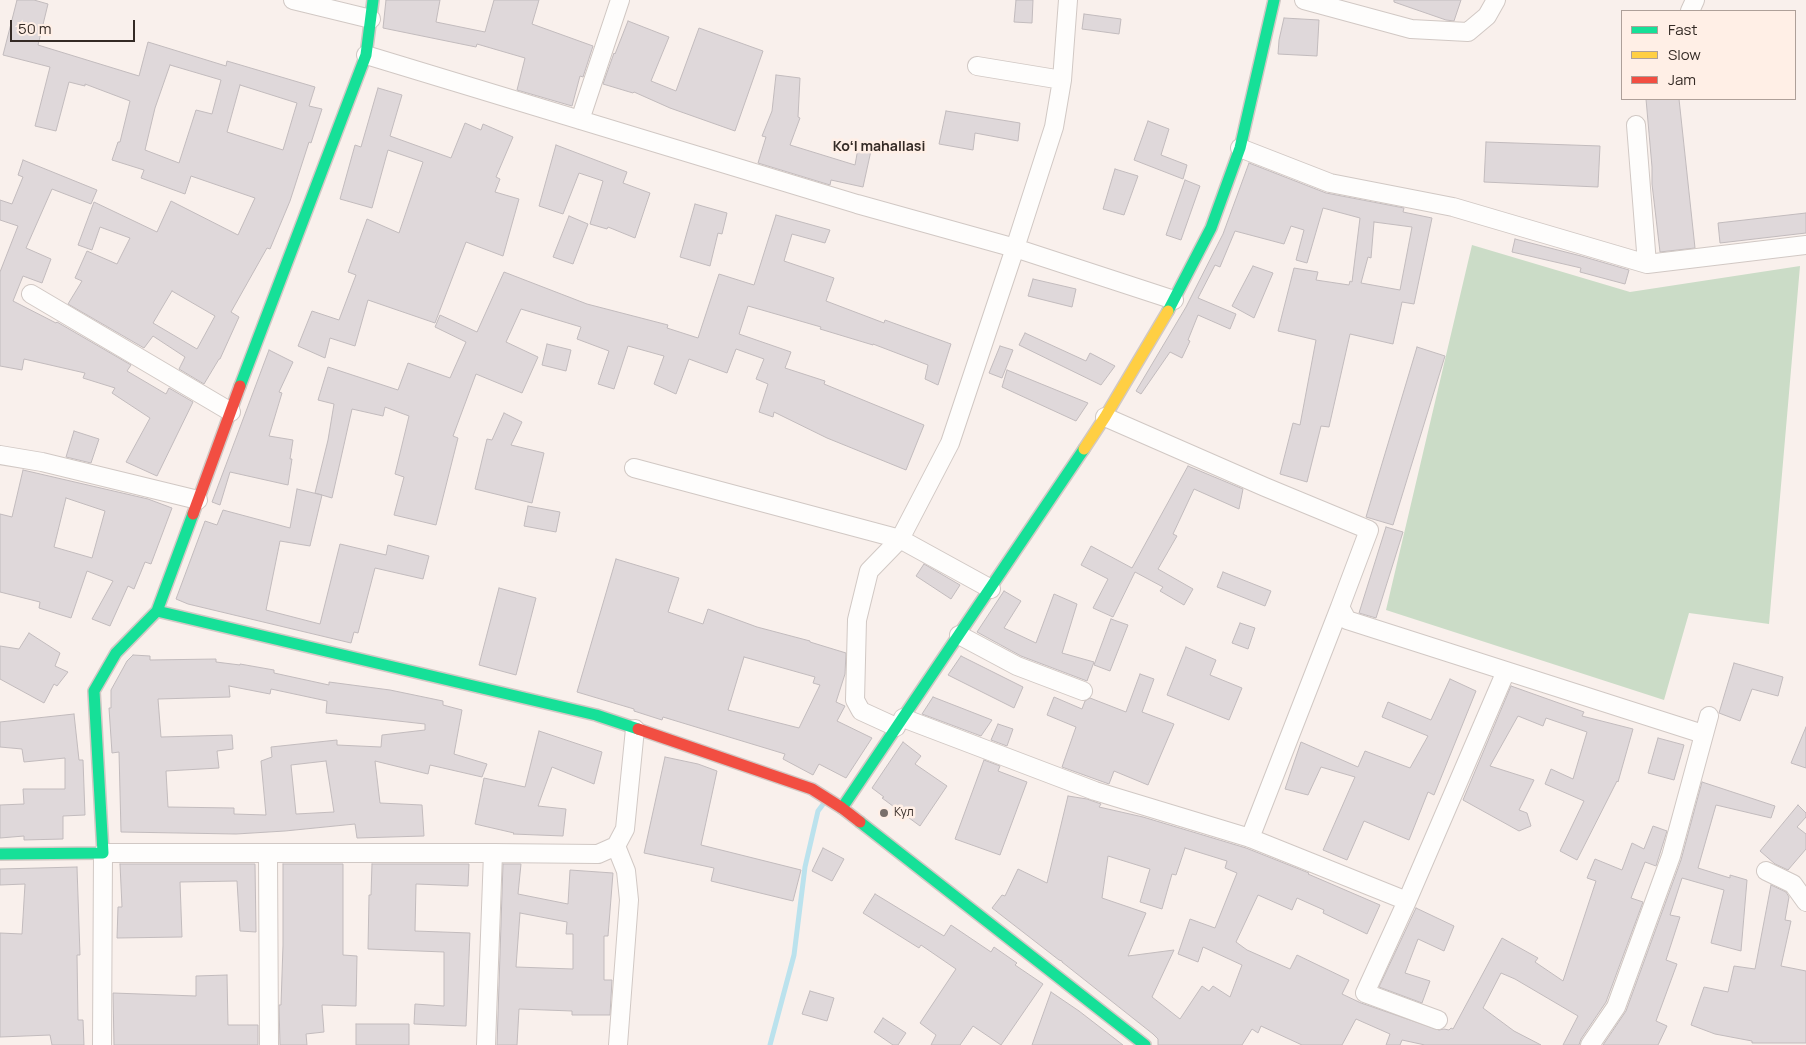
<!DOCTYPE html>
<html>
<head>
<meta charset="utf-8">
<style>
	body { margin:0 }
	#map { position:relative; width:1806px; height:1045px; overflow:hidden; background:#f9f0ec; font-family:Manrope,sans-serif }
	canvas { display:block }
	.legend { position:absolute; left:1621px; top:10px; width:175px; height:90px; box-sizing:border-box; background:#ffefe6; border:1px solid #aea099; margin:0; padding:6px 9px; list-style:none; font-size:15px; color:#342a25 }
	.legend li { display:flex; align-items:center; gap:10px; height:25px }
	.legend b { width:25px; border:1px solid #aea099 }
	.scale { position:absolute; left:10px; top:20px; width:125px; height:22px; box-sizing:border-box; border:2px solid #342a25; border-top:0; padding-left:6px; font-size:15px; line-height:18px; white-space:nowrap; color:#342a25; -webkit-text-stroke:4px #ffefe6; paint-order:stroke }
</style>
</head>
<body>
<div id="map">
<canvas width="1806" height="1045"></canvas>
<ul class="legend">
<li><b style="height:6px;background:#16e098"></b>Fast</li>
<li><b style="height:6px;background:#ffcf43"></b>Slow</li>
<li><b style="height:6px;background:#f24e42"></b>Jam</li>
</ul>
<div class="scale">50 m</div>
</div>
<script>
const g = document.querySelector('canvas').getContext('2d');
g.lineJoin = 'round';
function paint(path, color) {
  g.fillStyle = color;
  g.fill(path, 'evenodd');
}
function shape(rows) {
  const path = new Path2D();
  for (const r of rows) {
    path.moveTo(r[0], r[1]);
    for (let i = 2; i < r.length; i += 2) path.lineTo(r[i], r[i + 1]);
  }
  return path;
}
function trace(path, color, width, dash) {
  g.strokeStyle = color;
  g.lineWidth = width;
  g.lineCap = dash ? 'butt' : 'round';
  g.setLineDash(dash || []);
  g.stroke(path);
}
function drawText(font, color, halo, rows, align = 'center') {
  g.font = font + ' Manrope,sans-serif';
  g.lineWidth = 5;
  g.setLineDash([]);
  g.textBaseline = 'middle';
  g.strokeStyle = halo;
  g.fillStyle = color;
  for (const [text, x, y, turn = 0] of rows) {
    g.save();
    g.translate(x, y);
    g.rotate((+turn || 0) * Math.PI / 180);
    g.textAlign = isNaN(turn) ? turn : align;
    if (halo) g.strokeText(text, 0, 0);
    g.fillText(text, 0, 0);
    g.restore();
  }
}
paint(shape([
	[1472,245,1630,292,1800,266,1769,624,1689,613,1664,700,1386,610]
]), '#cbdcc7');
trace(shape([
	[770,1045,794,955,805,867,818,811,824,803]
]), '#bbe2ed', 5);
const building = shape([
	[17,0,34,0,48,4,38,45,139,76,148,42,226,66,227,61,315,87,309,106,322,109,311,143,309,142,290,201,270,249,267,248,231,312,239,317,220,359,219,359,204,384,179,369,185,357,153,336,144,348,68,304,82,281,75,278,87,251,117,264,130,238,100,227,92,250,78,245,94,202,157,232,171,201,238,235,255,198,191,176,185,194,141,178,144,170,112,160,118,142,120,142,130,101,85,84,85,86,69,82,56,131,35,126,50,67,3,55,17,0],
	[170,65,221,80,212,114,196,110,179,163,145,150,155,108,170,65],
	[240,85,297,103,283,150,227,132,240,85],
	[172,291,215,316,197,349,153,323,172,291],
	[386,0,440,0,436,22,485,32,494,0,539,0,532,24,593,46,583,77,580,76,572,106,517,90,525,58,477,44,476,47,383,28,386,0],
	[1016,0,1033,0,1032,23,1014,22,1016,0],
	[1394,0,1461,0,1454,21,1446,20,1394,2,1394,0],
	[1084,14,1121,19,1119,34,1082,29,1084,14],
	[1284,18,1319,20,1317,56,1278,54,1279,40,1284,18],
	[628,21,669,37,651,81,676,91,699,28,763,51,735,131,670,108,634,92,633,93,603,84,614,53,615,54,628,21],
	[776,75,800,78,798,117,800,118,790,145,855,165,859,143,872,146,863,187,831,180,830,185,758,163,766,137,762,136,772,111,776,75],
	[378,88,402,95,390,136,451,158,465,123,481,130,483,124,513,137,496,177,500,179,495,192,519,199,503,256,466,242,435,323,368,300,355,346,330,338,325,358,298,346,312,311,339,320,356,275,348,272,367,219,399,233,423,162,388,150,372,208,340,199,355,145,361,147,378,88],
	[1646,99,1679,99,1695,248,1660,252,1652,184,1652,167,1646,99],
	[946,111,1020,123,1018,141,975,133,973,150,939,144,946,111],
	[1148,121,1169,129,1161,155,1187,165,1183,179,1134,160,1148,121],
	[1486,142,1600,146,1598,187,1484,182,1486,142],
	[556,145,627,172,623,183,650,193,635,238,608,227,607,229,590,224,603,181,579,173,563,214,539,206,556,145],
	[23,160,97,190,91,204,52,189,26,248,51,259,42,283,23,276,13,301,56,323,57,322,131,365,127,371,166,394,169,388,193,402,157,476,126,462,150,418,112,393,115,388,83,378,85,373,24,359,22,370,0,366,0,272,18,226,0,220,0,200,12,204,23,177,18,175,23,160],
	[1249,163,1326,193,1404,208,1403,212,1432,218,1414,304,1402,302,1393,344,1350,334,1329,427,1321,426,1307,482,1280,474,1293,423,1300,425,1316,340,1278,331,1294,268,1318,272,1316,280,1349,285,1350,281,1352,282,1360,218,1323,208,1307,263,1296,260,1304,230,1291,226,1284,244,1235,231,1220,267,1215,265,1198,298,1236,314,1230,329,1198,315,1188,340,1190,341,1182,358,1170,352,1141,394,1136,391,1186,307,1223,234,1249,163],
	[1374,222,1412,227,1400,290,1361,283,1368,257,1371,258,1374,222],
	[1115,169,1138,176,1124,215,1103,209,1115,169],
	[1185,180,1200,186,1181,240,1166,235,1185,180],
	[695,204,727,213,722,234,718,233,710,266,680,257,695,204],
	[1806,213,1806,233,1720,243,1718,223,1806,213],
	[776,215,830,230,825,243,792,234,784,261,834,278,826,301,884,323,885,320,951,344,938,385,925,379,928,365,873,344,873,345,820,329,821,327,748,306,739,334,791,352,785,368,825,381,824,384,924,425,906,470,827,438,774,412,773,417,759,412,768,384,756,379,764,359,736,349,727,373,689,359,676,394,654,384,664,356,628,346,614,389,598,384,609,351,577,339,581,327,521,309,506,342,538,357,522,393,476,374,453,436,458,438,436,525,394,515,404,477,395,474,409,416,385,407,383,416,352,409,332,498,315,493,328,440,334,404,318,400,328,367,398,390,408,363,450,378,466,342,435,327,440,315,477,332,504,272,587,304,668,325,667,328,698,338,719,274,754,285,776,215],
	[569,216,588,224,573,264,553,257,569,216],
	[1515,239,1581,256,1629,270,1625,284,1580,272,1581,268,1512,252,1515,239],
	[1253,266,1273,273,1254,318,1232,306,1253,266],
	[1033,279,1076,289,1072,307,1028,296,1033,279],
	[1025,333,1086,361,1090,353,1115,366,1101,385,1019,345,1025,333],
	[547,344,571,350,566,371,542,365,547,344],
	[1000,346,1013,350,1002,378,989,373,1000,346],
	[1417,347,1445,356,1393,525,1366,517,1417,347],
	[269,350,293,362,279,392,282,393,269,436,293,440,290,459,292,459,288,485,230,472,220,505,212,502,269,350],
	[1007,370,1088,403,1076,421,1002,387,1007,370],
	[504,413,522,422,511,445,544,453,532,503,475,489,487,439,492,440,504,413],
	[74,431,99,439,91,463,66,457,74,431],
	[1188,466,1243,489,1239,509,1194,489,1173,534,1177,536,1158,569,1193,589,1184,605,1160,591,1163,587,1135,572,1113,617,1093,608,1108,579,1081,565,1091,546,1132,568,1188,466],
	[23,470,148,499,172,508,151,564,145,562,134,589,128,586,110,626,92,619,113,581,87,571,71,618,39,608,40,602,0,592,0,514,12,517,23,470],
	[66,498,105,511,92,558,54,547,66,498],
	[297,489,322,495,310,546,280,541,266,610,320,624,340,544,386,555,388,545,429,556,423,579,375,568,358,633,354,632,351,643,188,604,176,599,205,521,217,525,223,510,290,528,297,489],
	[528,506,560,512,556,532,524,526,528,506],
	[1386,527,1403,532,1376,618,1359,613,1386,527],
	[616,559,679,578,668,612,703,624,708,609,757,627,810,641,810,642,846,653,845,674,836,702,845,706,837,721,872,738,846,778,819,764,813,775,783,759,785,754,663,717,662,720,634,711,634,709,577,692,616,559],
	[744,657,815,677,813,683,820,685,799,728,728,710,744,657],
	[924,564,960,585,951,599,916,576,924,564],
	[1223,572,1271,591,1265,606,1217,587,1223,572],
	[499,588,536,598,516,675,479,665,499,588],
	[1004,591,1021,601,1004,628,1036,643,1054,594,1077,604,1062,653,1094,662,1087,681,1021,656,977,632,1004,591],
	[1111,619,1128,625,1110,671,1094,665,1111,619],
	[1240,623,1255,628,1248,649,1232,643,1240,623],
	[29,633,60,653,55,666,68,672,57,686,54,684,44,703,0,679,0,646,19,649,29,633],
	[1186,647,1216,660,1210,675,1242,688,1229,720,1167,695,1186,647],
	[133,655,150,656,150,660,216,659,216,662,240,665,240,664,274,670,274,673,329,685,329,682,390,690,443,701,443,705,462,710,454,754,487,764,482,777,430,765,428,774,375,761,380,803,422,805,424,836,357,838,355,824,285,831,236,834,121,832,119,752,112,753,109,708,111,708,111,690,127,661,133,655],
	[229,686,270,694,271,689,327,701,326,713,425,724,425,730,382,735,381,747,337,745,337,740,271,747,272,757,261,761,266,815,234,814,234,808,168,807,166,771,219,768,217,751,233,749,232,735,161,737,158,699,230,697,229,686],
	[326,761,334,812,296,814,291,765,326,761],
	[961,656,1023,687,1014,708,948,675,961,656],
	[1734,663,1783,677,1778,696,1752,689,1740,721,1719,713,1734,663],
	[1140,674,1154,679,1142,712,1174,724,1148,785,1114,771,1109,784,1062,767,1076,727,1047,715,1054,697,1082,709,1085,701,1090,698,1126,712,1140,674],
	[1450,679,1476,691,1434,795,1428,792,1409,840,1364,821,1347,860,1323,850,1355,777,1321,767,1308,795,1285,789,1301,742,1358,767,1365,751,1410,768,1428,736,1382,717,1388,702,1431,720,1450,679],
	[1511,686,1584,712,1582,716,1633,729,1618,782,1617,781,1577,860,1560,851,1584,801,1545,784,1551,769,1573,779,1587,732,1546,718,1543,726,1518,716,1490,766,1534,780,1519,810,1527,813,1531,826,1519,831,1463,800,1511,686],
	[933,697,992,720,981,736,922,714,933,697],
	[74,714,79,760,83,760,85,815,63,816,63,839,24,840,24,836,0,838,0,805,24,804,23,789,65,789,65,758,24,762,22,749,0,747,0,722,74,714],
	[998,724,1013,729,1007,746,991,740,998,724],
	[1806,727,1806,768,1791,763,1806,727],
	[539,731,602,752,594,784,552,767,538,806,566,809,563,836,513,834,514,833,475,824,484,778,525,787,539,731],
	[1658,738,1684,745,1674,780,1648,773,1658,738],
	[903,742,921,756,915,764,947,786,920,826,882,798,884,797,872,788,903,742],
	[665,757,698,764,717,771,701,845,801,870,793,901,711,881,714,868,644,853,665,757],
	[984,760,1000,766,998,771,1027,782,1000,855,955,839,984,760],
	[1702,782,1775,806,1771,818,1716,805,1698,868,1730,878,1730,875,1747,880,1741,951,1711,943,1724,890,1682,878,1670,915,1680,917,1666,960,1677,964,1656,1021,1667,1026,1658,1045,1603,1045,1626,1011,1681,860,1702,782],
	[1068,796,1087,799,1101,804,1099,807,1143,817,1246,848,1309,873,1308,874,1380,905,1367,934,1323,913,1324,910,1297,898,1292,910,1258,895,1236,942,1247,950,1290,969,1297,955,1349,980,1342,994,1361,1003,1439,1030,1444,1029,1449,1030,1451,1028,1453,1029,1502,938,1538,958,1535,962,1563,981,1596,881,1587,878,1595,859,1622,870,1632,843,1644,849,1653,826,1667,831,1656,866,1645,862,1631,898,1643,902,1606,1002,1581,1039,1579,1045,1563,1045,1578,1016,1515,979,1501,973,1483,1008,1514,1031,1541,1045,1425,1045,1402,1040,1400,1045,1386,1045,1390,1034,1356,1019,1342,1045,1302,1045,1261,1026,1258,1033,1252,1029,1242,1045,1158,1045,1158,1039,1153,1034,1062,962,1062,961,1059,960,992,908,1002,895,1005,896,1018,869,1047,883,1068,796],
	[1185,848,1227,861,1225,868,1237,873,1215,928,1190,919,1178,954,1198,962,1203,947,1242,965,1230,997,1213,986,1209,991,1202,986,1180,1019,1152,997,1174,950,1128,956,1146,913,1102,898,1108,856,1150,869,1140,902,1162,909,1172,874,1176,875,1185,848],
	[1798,805,1806,813,1806,817,1797,827,1806,834,1806,849,1788,870,1775,864,1760,851,1798,805],
	[823,848,844,859,832,881,812,871,823,848],
	[120,864,255,864,256,932,240,931,237,881,180,882,182,937,117,938,118,907,122,907,120,864],
	[283,864,343,864,343,955,357,956,356,1006,322,1005,324,1032,306,1034,307,1045,280,1045,279,1005,281,1005,283,945,283,864],
	[372,864,469,864,468,886,416,884,415,931,470,933,466,1026,414,1024,415,1004,444,1006,444,952,368,949,369,895,371,895,372,864],
	[503,864,521,864,518,894,568,904,570,870,613,873,608,936,604,936,604,980,612,980,610,1015,572,1015,572,1011,519,1009,517,1045,497,1045,503,864],
	[520,913,567,922,566,934,573,934,573,969,516,967,520,913],
	[77,867,80,955,77,955,78,1020,83,1020,84,1045,52,1045,50,1035,0,1037,0,933,22,934,25,884,0,885,0,869,77,867],
	[1771,885,1786,892,1789,897,1785,920,1791,921,1781,966,1806,971,1806,1043,1752,1043,1752,1041,1715,1034,1691,1025,1704,987,1728,992,1734,966,1755,969,1771,885],
	[875,894,944,936,951,925,991,952,994,947,1017,963,1015,965,1043,984,1001,1045,973,1026,960,1045,931,1045,936,1035,920,1023,956,969,921,945,919,948,863,913,875,894],
	[1416,908,1454,926,1444,951,1418,939,1405,973,1430,981,1422,1003,1379,987,1416,908],
	[227,975,228,1025,258,1025,258,1045,114,1045,113,993,196,996,196,976,227,975],
	[810,991,834,998,827,1021,802,1014,810,991],
	[1051,992,1079,1011,1123,1045,1032,1045,1051,992],
	[883,1018,906,1033,898,1045,893,1045,874,1032,883,1018],
	[356,1024,409,1024,409,1045,356,1045,356,1024]
]);
paint(building, '#dfd8da');
trace(building, '#c2bbbd', 1);
const street = shape([
	[293,0,371,19],
	[1068,0,1062,80,1054,127,1015,248,1174,300],
	[1304,0,1411,29,1468,32,1487,16,1496,0],
	[1690,11,1695,0],
	[366,55,857,204,1015,248,950,443,900,539,991,589],
	[977,66,1062,80],
	[580,120,620,0],
	[1636,125,1647,264],
	[1240,148,1330,183,1453,207,1647,264,1806,245],
	[31,294,231,412],
	[1105,417,1265,487,1369,530,1340,607,1347,620,1703,734],
	[0,455,42,462,198,500],
	[634,468,900,539,869,571,857,620,855,700,861,711,896,727],
	[959,635,1017,666,1083,691],
	[903,718,1095,791,1250,838,1407,901,1506,671],
	[1250,838,1340,607],
	[616,846,626,871,629,900,618,1045],
	[268,853,269,1045],
	[1766,871,1793,884,1806,902],
	[1407,901,1365,993,1438,1020],
	[102,1045,103,853,493,853],
	[486,1045,493,853,598,854,616,846,625,829,635,729],
	[1590,1045,1616,1007,1671,856,1709,716]
]);
const fast = shape([
	[1168,311,1211,228,1240,148,1274,0],
	[240,386,366,55,373,0],
	[157,611,596,715,638,729],
	[842,808,1084,449],
	[860,822,1145,1045],
	[0,854,103,853,94,691,116,653,157,611,193,514]
]);
const slow = shape([
	[1084,449,1105,417,1168,311]
]);
const jam = shape([
	[193,514,240,386],
	[638,729,812,789,842,808,860,822]
]);
trace(street, '#d1c8c4', 20);
trace(fast, '#d1c8c4', 14);
trace(slow, '#d1c8c4', 14);
trace(jam, '#d1c8c4', 14);
trace(street, '#fefdfc', 18);
trace(fast, '#16e098', 11);
trace(slow, '#ffcf43', 11);
trace(jam, '#f24e42', 11);
for (const [x, y, r, color] of [
	[884,813,5,"#796f6b"]
]) {
  const dot = new Path2D();
  dot.arc(x, y, r, 0, 2 * Math.PI);
  g.fillStyle = color;
  g.fill(dot);
  trace(dot, '#ffefe6', 2);
}
drawText('12px', '#342a25', '#ffefe6', [
	["Кул",894,813]
], 'left');
drawText('bold 14px', '#342a25', '#ffefe6', [
	["Koʻl mahallasi",879,147]
]);
</script>
</body>
</html>
